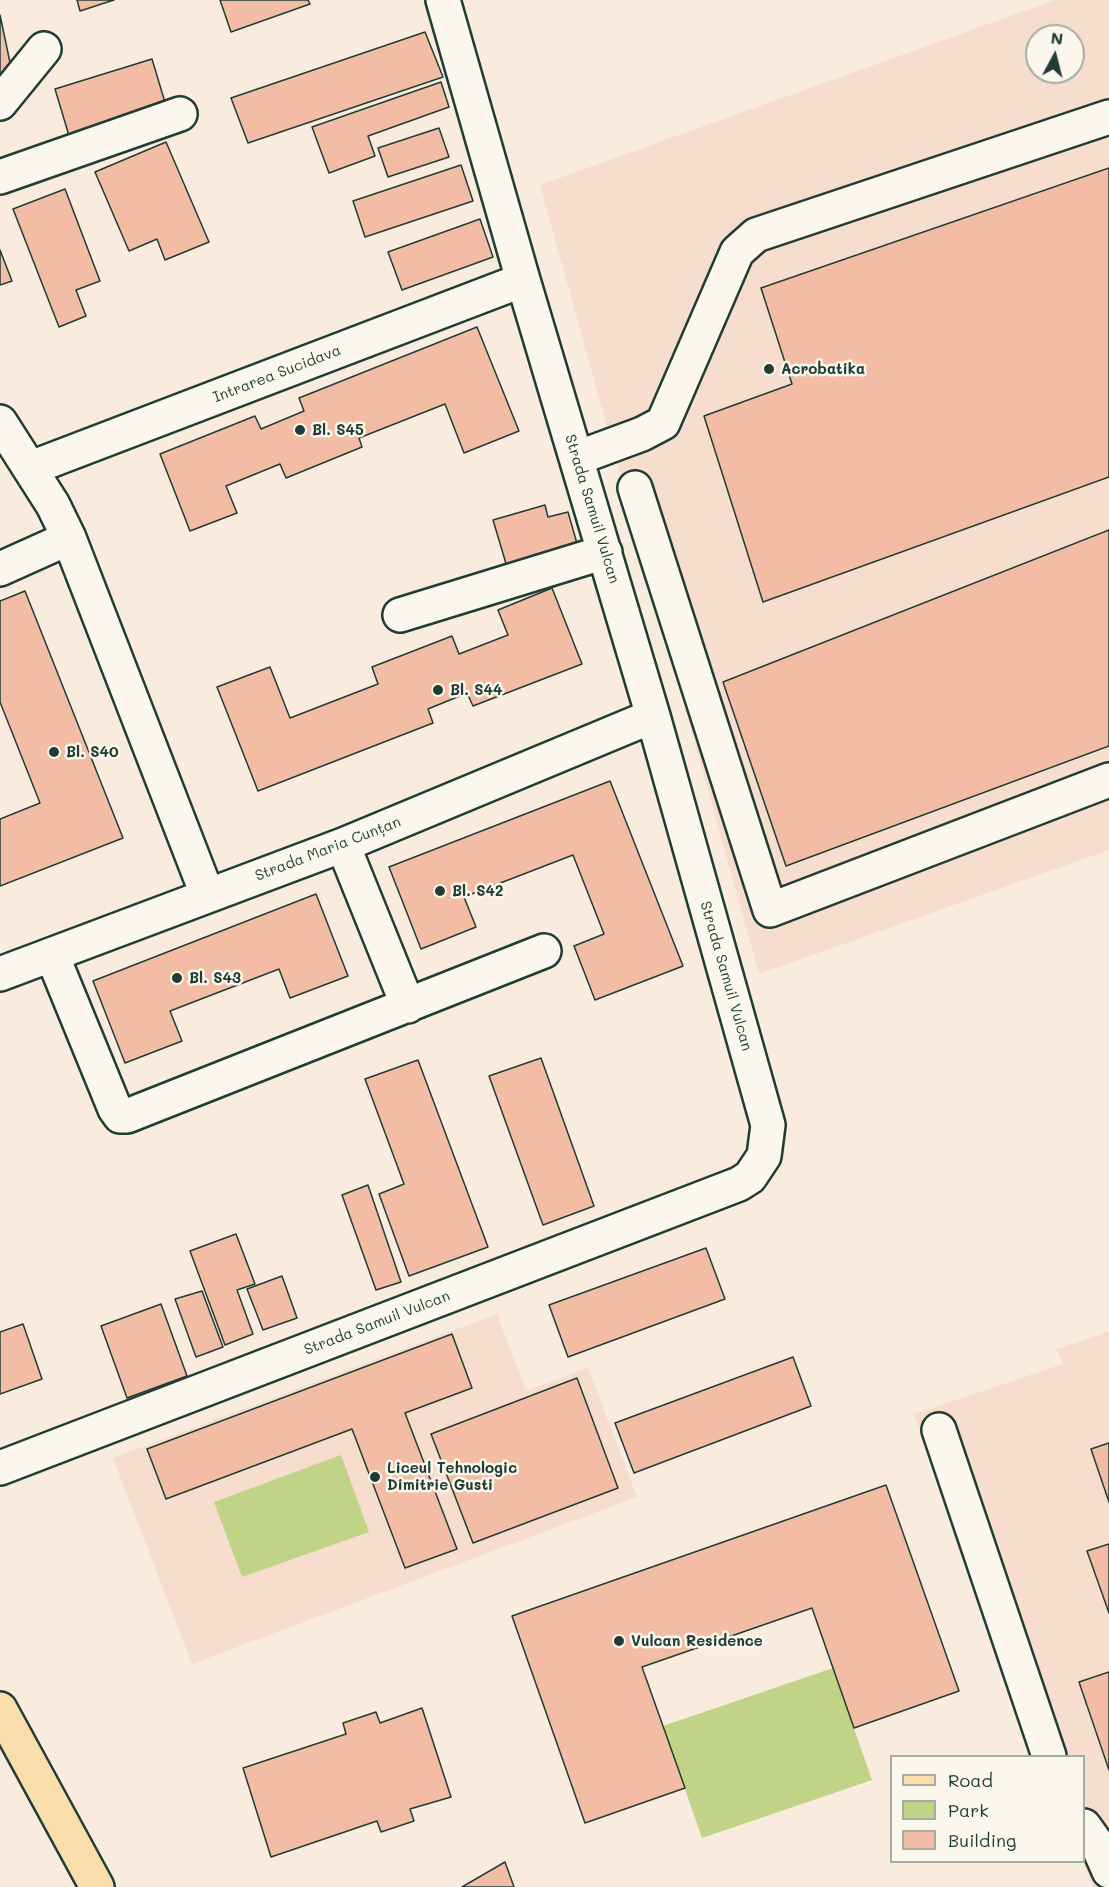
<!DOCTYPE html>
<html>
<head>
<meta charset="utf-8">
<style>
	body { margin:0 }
	#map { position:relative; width:1109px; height:1887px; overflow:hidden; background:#f9ebde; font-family:Mali,sans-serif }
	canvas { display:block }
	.legend { position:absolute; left:890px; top:1755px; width:195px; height:108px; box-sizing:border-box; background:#fbf7ec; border:2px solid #a3ada2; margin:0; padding:8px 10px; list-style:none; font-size:18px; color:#1f3d34 }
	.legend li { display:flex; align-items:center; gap:12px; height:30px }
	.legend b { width:30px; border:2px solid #a3ada2 }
	.north { position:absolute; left:1025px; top:24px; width:60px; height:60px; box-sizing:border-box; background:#fbf7ec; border:2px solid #a3ada2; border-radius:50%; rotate:7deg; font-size:16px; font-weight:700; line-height:24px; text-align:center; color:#1f3d34 }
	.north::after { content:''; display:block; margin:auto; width:21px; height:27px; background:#1f3d34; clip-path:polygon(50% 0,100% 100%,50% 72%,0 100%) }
</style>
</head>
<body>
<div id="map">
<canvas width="1109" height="1887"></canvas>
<ul class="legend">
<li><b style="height:8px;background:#f9deab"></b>Road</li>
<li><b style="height:16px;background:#c1d387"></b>Park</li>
<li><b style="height:16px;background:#f2bda4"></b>Building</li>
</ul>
<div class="north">N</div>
</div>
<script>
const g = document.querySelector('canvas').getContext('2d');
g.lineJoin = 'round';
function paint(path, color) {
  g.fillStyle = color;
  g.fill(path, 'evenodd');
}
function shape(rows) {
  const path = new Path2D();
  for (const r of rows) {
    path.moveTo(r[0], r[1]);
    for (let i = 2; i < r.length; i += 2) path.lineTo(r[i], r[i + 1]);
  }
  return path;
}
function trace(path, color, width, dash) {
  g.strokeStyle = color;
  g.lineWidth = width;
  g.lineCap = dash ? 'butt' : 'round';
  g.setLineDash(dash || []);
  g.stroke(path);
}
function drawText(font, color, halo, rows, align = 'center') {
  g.font = font + ' Mali,sans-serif';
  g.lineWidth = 5;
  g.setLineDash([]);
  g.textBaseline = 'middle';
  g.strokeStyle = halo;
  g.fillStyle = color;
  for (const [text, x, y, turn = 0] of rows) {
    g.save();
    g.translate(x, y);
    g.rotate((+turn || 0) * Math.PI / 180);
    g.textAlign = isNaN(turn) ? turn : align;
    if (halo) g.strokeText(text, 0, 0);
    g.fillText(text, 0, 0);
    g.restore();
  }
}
paint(shape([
	[1055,0,1109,0,1109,850,759,974,540,185],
	[1037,36,1073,36,1073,72,1037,72],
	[497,1314,526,1391,588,1368,637,1497,192,1664,113,1458],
	[1109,1332,1109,1887,1093,1887,1083,1862,1084,1756,1044,1756,914,1414,1063,1364,1056,1349]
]), '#f7ddcd');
paint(shape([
	[341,1455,369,1532,242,1577,214,1502],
	[833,1668,872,1780,702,1838,663,1726]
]), '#c1d387');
const building = shape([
	[77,0,114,0,80,11,77,0],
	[220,0,308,0,310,4,231,32,220,0],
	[0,15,12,72,0,75,0,15],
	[425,32,443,77,248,143,231,98,425,32],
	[152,59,167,109,70,139,55,89,152,59],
	[441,82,449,107,368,136,375,156,329,173,312,127,441,82],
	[439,128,449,157,388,177,378,148,439,128],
	[166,142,209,242,165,260,157,239,129,251,95,172,166,142],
	[461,165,473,201,365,237,353,201,461,165],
	[1109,168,1109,477,763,602,704,416,792,384,761,288,1109,168],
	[65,189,100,281,76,290,86,316,59,327,13,209,65,189],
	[480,219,493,257,402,290,388,252,480,219],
	[0,250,12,281,0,285,0,250],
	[477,327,519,431,464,453,445,404,359,438,362,447,286,478,280,464,226,486,237,513,190,531,160,454,255,416,261,429,304,411,299,398,477,327],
	[545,505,548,517,568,512,578,547,507,567,493,520,545,505],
	[1109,530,1109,746,786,866,723,682,1109,530],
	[552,588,582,664,473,706,467,693,428,709,433,723,258,791,217,687,270,667,290,718,378,684,372,667,452,636,459,654,508,635,498,610,552,588],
	[25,591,123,838,0,886,0,819,40,803,0,702,0,601,25,591],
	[610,781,683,966,595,1000,574,946,604,934,573,855,464,897,476,927,421,949,389,867,610,781],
	[316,894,348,976,290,998,279,969,170,1011,182,1041,125,1063,93,981,316,894],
	[541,1058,594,1206,543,1225,489,1076,541,1058],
	[418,1060,488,1247,409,1276,379,1194,404,1184,365,1079,418,1060],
	[368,1185,401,1282,376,1290,342,1195,368,1185],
	[236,1234,255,1284,237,1290,253,1334,225,1345,190,1251,236,1234],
	[706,1248,725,1299,568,1357,549,1305,706,1248],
	[282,1276,297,1318,263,1330,247,1289,282,1276],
	[202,1291,223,1347,196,1357,175,1299,202,1291],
	[161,1304,187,1376,127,1398,101,1326,161,1304],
	[23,1324,42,1379,0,1394,0,1332,23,1324],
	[452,1334,472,1388,405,1413,457,1549,405,1568,352,1429,166,1499,147,1449,452,1334],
	[793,1357,811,1406,634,1473,615,1423,793,1357],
	[577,1378,618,1488,473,1543,431,1434,577,1378],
	[1109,1443,1109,1502,1091,1449,1109,1443],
	[886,1485,959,1691,854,1728,812,1608,642,1667,685,1788,585,1823,512,1616,886,1485],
	[1109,1544,1109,1613,1087,1551,1109,1544],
	[1109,1672,1109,1770,1079,1682,1109,1672],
	[422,1708,451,1797,410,1809,414,1821,381,1832,377,1821,271,1857,243,1768,346,1734,343,1723,376,1712,380,1723,422,1708],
	[505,1862,514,1887,462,1887,505,1862]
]);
paint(building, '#f2bda4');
trace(building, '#1f3d34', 1.5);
const minor = shape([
	[0,103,44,49],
	[0,177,180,114],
	[0,422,53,505,69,538,207,894],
	[577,458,642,434,663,423,737,252,756,235,1109,117],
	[31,468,523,280],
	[635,488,770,910,1109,780],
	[0,569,69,538],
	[400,615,605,552],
	[343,845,408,1006],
	[52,955,115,1109,120,1116,127,1116,544,951],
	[0,974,343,845,653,716],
	[939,1430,1049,1756],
	[0,1468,739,1184,750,1177,764,1156,768,1125,653,716,523,280,443,0],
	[1084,1826,1097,1844,1109,1871]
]);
const major = shape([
	[0,1709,97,1887]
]);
trace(minor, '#1f3d34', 38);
trace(major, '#1f3d34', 38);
trace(minor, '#fbf7ec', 33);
trace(major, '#f9deab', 33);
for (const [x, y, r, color] of [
	[769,369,6,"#1f3d34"],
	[300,430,6,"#1f3d34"],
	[438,690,6,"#1f3d34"],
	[54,752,6,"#1f3d34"],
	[440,891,6,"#1f3d34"],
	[177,978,6,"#1f3d34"],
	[375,1477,6,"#1f3d34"],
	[619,1641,6,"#1f3d34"]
]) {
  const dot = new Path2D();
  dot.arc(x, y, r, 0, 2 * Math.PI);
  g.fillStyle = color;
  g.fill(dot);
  trace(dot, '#fbf7ec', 2);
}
drawText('bold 15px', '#1f3d34', '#fbf7ec', [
	["Acrobatika",781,369],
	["Bl. S45",312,430],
	["Bl. S44",450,690],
	["Bl. S40",66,752],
	["Bl. S42",452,891],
	["Bl. S43",189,978],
	["Liceul Tehnologic",387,1468],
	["Dimitrie Gusti",387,1485],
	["Vulcan Residence",631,1641]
], 'left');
drawText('15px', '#1f3d34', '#fbf7ec', [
	["Intrarea Sucidava",277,374,-21],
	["Strada Samuil Vulcan",592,509,73],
	["Strada Maria Cunțan",328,849,-21],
	["Strada Samuil Vulcan",726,976,74],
	["Strada Samuil Vulcan",377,1323,-21]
]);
</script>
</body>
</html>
